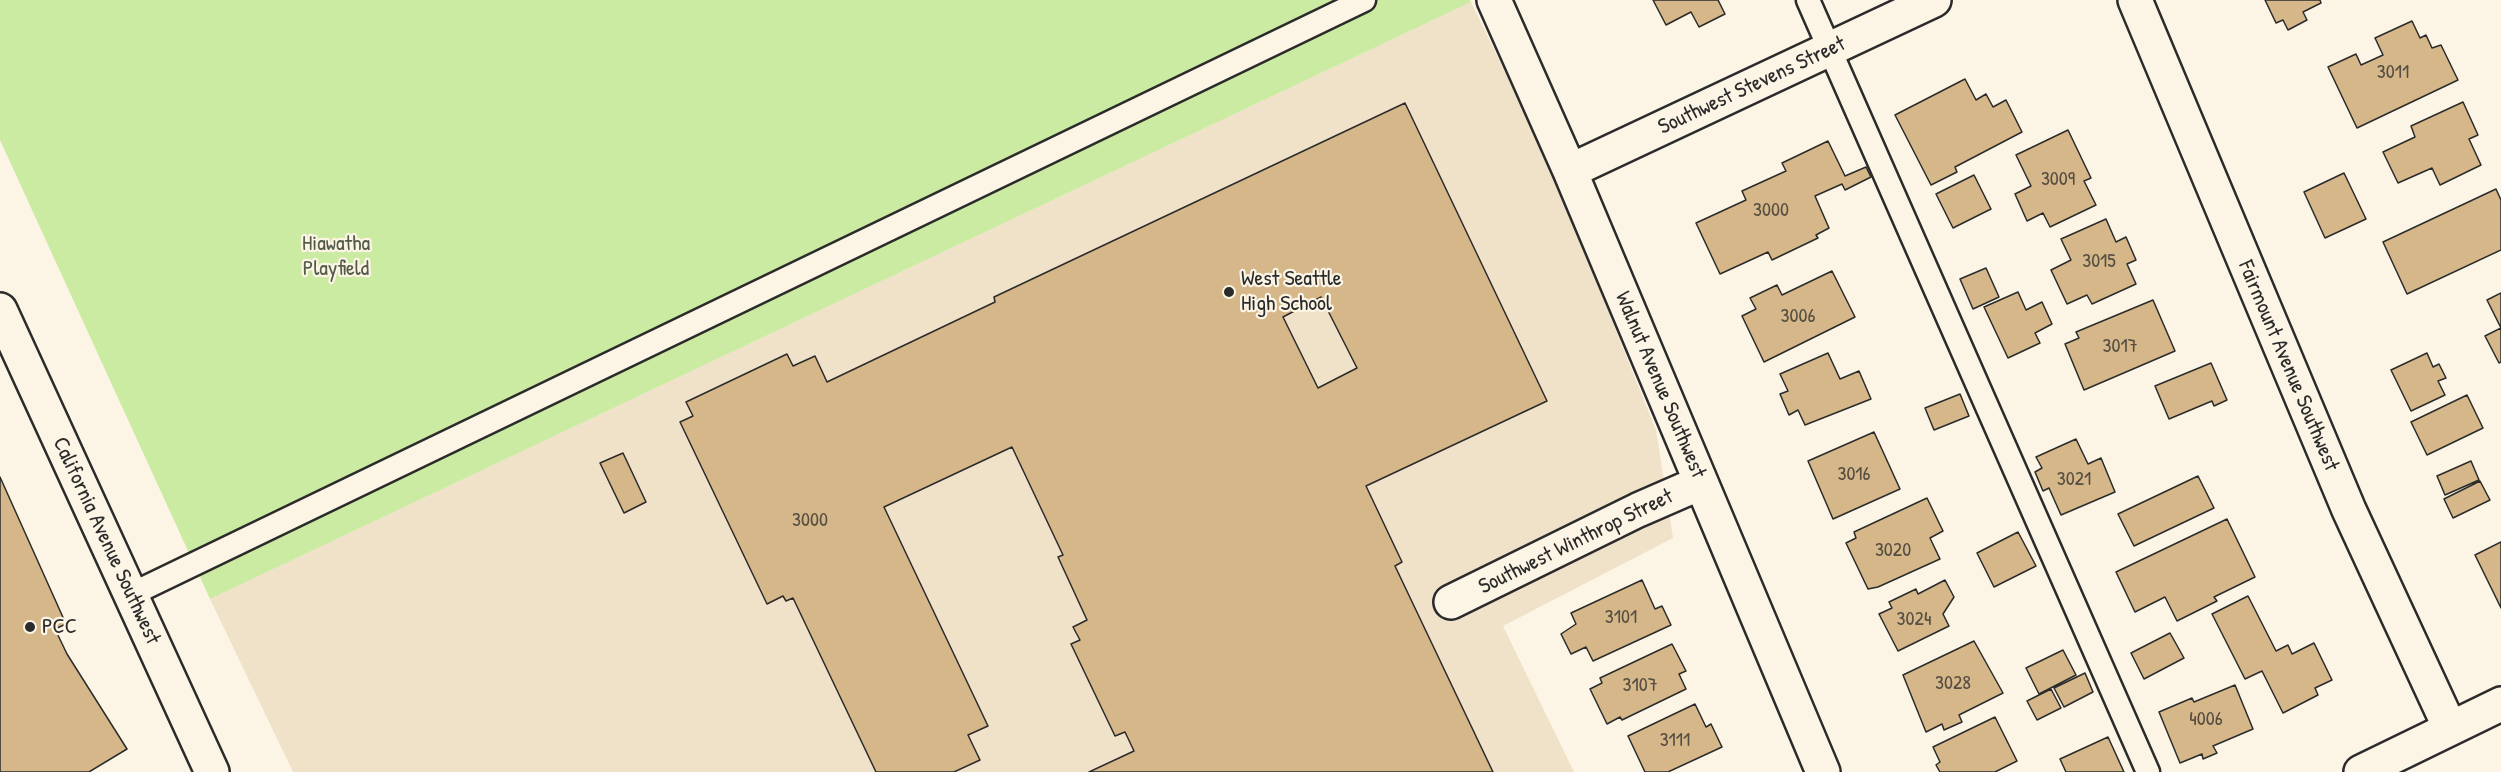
<!DOCTYPE html>
<html>
<head>
<meta charset="utf-8">
<style>
	body { margin:0 }
	canvas { display:block; background:#fcf5e5 }
</style>
</head>
<body>
<canvas width="2501" height="772"></canvas>
<script>
const g = document.querySelector('canvas').getContext('2d');
g.lineJoin = 'round';
function paint(path, color) {
  g.fillStyle = color;
  g.fill(path, 'evenodd');
}
function shape(rows) {
  const path = new Path2D();
  for (const r of rows) {
    path.moveTo(r[0], r[1]);
    for (let i = 2; i < r.length; i += 2) path.lineTo(r[i], r[i + 1]);
  }
  return path;
}
function trace(path, color, width, dash) {
  g.strokeStyle = color;
  g.lineWidth = width;
  g.lineCap = dash ? 'butt' : 'round';
  g.setLineDash(dash || []);
  g.stroke(path);
}
function drawText(font, color, halo, rows, align = 'center') {
  g.font = font + ' "Patrick Hand",sans-serif';
  g.lineWidth = 4.5;
  g.setLineDash([]);
  g.textBaseline = 'middle';
  g.strokeStyle = halo;
  g.fillStyle = color;
  for (const [text, x, y, turn = 0] of rows) {
    g.save();
    g.translate(x, y);
    g.rotate((+turn || 0) * Math.PI / 180);
    g.textAlign = isNaN(turn) ? turn : align;
    if (halo) g.strokeText(text, 0, 0);
    g.fillText(text, 0, 0);
    g.restore();
  }
}
paint(shape([
	[1471,2,1545,154,1656,430,1673,538,1503,626,1574,772,293,772,210,599]
]), '#f0e2c9');
paint(shape([
	[0,0,1470,0,1471,2,210,599,0,140]
]), '#cbeaa2');
const building = shape([
	[1653,0,1718,0,1725,14,1699,27,1691,12,1666,25,1653,0],
	[2265,0,2320,0,2321,3,2303,12,2307,20,2288,30,2283,20,2276,23,2265,0],
	[2412,21,2420,38,2426,35,2432,48,2441,45,2458,80,2357,128,2328,67,2356,54,2361,65,2383,55,2375,38,2412,21],
	[1965,79,1976,100,1986,94,1993,107,2006,100,2022,132,1955,167,1957,172,1931,185,1895,115,1965,79],
	[2463,102,2478,135,2469,139,2481,165,2440,185,2432,168,2398,183,2383,152,2415,137,2411,126,2463,102],
	[1405,103,1547,401,1366,486,1402,562,1395,566,1493,772,1089,772,1134,751,1125,732,1115,736,1071,644,1080,640,1073,627,1087,620,1058,557,1063,555,1012,447,884,507,988,726,968,735,980,760,954,772,876,772,793,598,786,601,783,596,767,604,680,422,693,416,686,402,787,354,793,366,815,356,827,382,995,302,994,297,1405,103],
	[1321,297,1357,368,1318,388,1283,317,1321,297],
	[2068,130,2091,178,2084,181,2096,205,2050,227,2043,213,2027,221,2015,194,2031,186,2016,155,2068,130],
	[1828,141,1845,176,1866,167,1871,177,1845,190,1842,184,1815,196,1829,228,1816,235,1818,238,1772,260,1768,252,1720,274,1696,223,1746,200,1742,191,1786,171,1782,163,1828,141],
	[2344,173,2366,219,2325,238,2304,192,2344,173],
	[1974,175,1991,209,1953,228,1936,194,1974,175],
	[2496,189,2501,200,2501,250,2407,294,2383,242,2496,189],
	[2106,219,2116,242,2126,237,2136,260,2127,264,2136,284,2092,304,2087,295,2067,304,2051,270,2071,260,2061,239,2106,219],
	[1986,268,1999,297,1973,309,1960,279,1986,268],
	[1832,271,1855,317,1764,362,1742,316,1756,309,1750,298,1777,285,1782,295,1832,271],
	[2018,292,2026,310,2042,302,2052,324,2035,333,2040,343,2008,358,1984,307,2018,292],
	[2501,293,2501,362,2499,363,2485,336,2501,328,2487,300,2501,293],
	[2153,300,2175,351,2084,390,2065,344,2079,338,2076,332,2153,300],
	[1828,353,1840,379,1859,371,1871,399,1805,425,1798,410,1789,415,1780,394,1788,391,1780,374,1828,353],
	[2427,353,2433,367,2439,364,2446,378,2438,381,2445,395,2411,411,2391,370,2427,353],
	[2211,363,2227,400,2214,406,2212,401,2169,419,2155,386,2211,363],
	[1960,394,1969,416,1934,430,1925,408,1960,394],
	[2467,395,2483,428,2427,455,2411,422,2467,395],
	[1874,432,1900,489,1833,519,1808,461,1874,432],
	[2076,439,2088,464,2101,458,2115,492,2061,515,2049,488,2043,491,2035,472,2042,468,2036,457,2076,439],
	[623,453,646,502,624,513,600,463,623,453],
	[2471,461,2479,480,2445,495,2437,476,2471,461],
	[2198,476,2214,508,2134,546,2118,514,2198,476],
	[0,477,66,624,55,629,67,654,127,749,89,772,0,772,0,477],
	[2480,481,2490,500,2453,518,2444,499,2480,481],
	[1927,498,1943,531,1930,538,1940,559,1878,587,1868,589,1846,543,1856,538,1854,532,1927,498],
	[2227,519,2255,577,2214,597,2217,601,2177,621,2165,597,2135,612,2116,572,2227,519],
	[2018,532,2036,566,1994,587,1977,553,2018,532],
	[2501,542,2501,608,2475,555,2501,542],
	[1642,580,1655,609,1662,606,1671,625,1593,661,1586,647,1571,654,1561,634,1576,624,1571,613,1642,580],
	[1945,580,1954,597,1943,614,1949,626,1898,651,1879,614,1892,608,1889,602,1916,589,1918,594,1945,580],
	[2248,596,2276,651,2288,645,2292,654,2314,643,2332,680,2315,688,2318,695,2283,713,2262,671,2245,679,2212,614,2248,596],
	[2170,633,2184,658,2144,679,2131,653,2170,633],
	[1974,641,2003,693,1959,715,1962,722,1944,730,1942,724,1926,732,1903,675,1974,641],
	[1672,644,1686,671,1679,674,1686,689,1622,720,1620,717,1607,724,1590,689,1602,683,1600,678,1672,644],
	[2063,650,2076,675,2039,694,2026,668,2063,650],
	[2085,673,2093,692,2064,707,2054,688,2085,673],
	[2235,685,2253,729,2213,746,2217,753,2203,759,2202,754,2180,763,2159,712,2192,698,2194,702,2235,685],
	[2051,689,2061,708,2037,720,2027,701,2051,689],
	[1695,704,1706,727,1711,724,1722,747,1668,772,1645,772,1628,736,1695,704],
	[1995,717,2017,761,1995,772,1940,772,1936,765,1940,762,1933,747,1995,717],
	[2108,737,2124,772,2066,772,2060,759,2108,737]
]);
paint(building, '#d5b789');
trace(building, '#2b2b2b', 1.5);
const lane = shape([
	[1808,0,2148,772],
	[130,595,1364,0]
]);
const street = shape([
	[1494,0,1570,171,1823,772],
	[2135,0,2349,510,2450,728],
	[1570,171,1934,0],
	[1451,602,1638,510,1700,483]
]);
const secondary = shape([
	[0,310,212,772],
	[2361,772,2501,704]
]);
trace(lane, '#2b2b2b', 27);
trace(street, '#2b2b2b', 38);
trace(secondary, '#2b2b2b', 38);
trace(lane, '#fcf5e5', 22);
trace(street, '#fcf5e5', 33);
trace(secondary, '#fcf5e5', 33);
for (const [x, y, r, color] of [
	[1229,292,6,"#2b2b2b"],
	[30,627,6,"#2b2b2b"]
]) {
  const dot = new Path2D();
  dot.arc(x, y, r, 0, 2 * Math.PI);
  g.fillStyle = color;
  g.fill(dot);
  trace(dot, '#fcf5e5', 2);
}
drawText('20px', '#564e42', null, [
	["3011",2393,73],
	["3009",2058,180],
	["3000",1771,211],
	["3015",2099,262],
	["3006",1798,317],
	["3017",2120,347],
	["3016",1854,475],
	["3021",2074,480],
	["3000",810,521],
	["3020",1893,551],
	["3101",1621,618],
	["3024",1914,620],
	["3028",1953,684],
	["3107",1640,686],
	["4006",2206,720],
	["3111",1675,741]
]);
drawText('22px', '#2b2b2b', '#fcf5e5', [
	["Southwest Stevens Street",1752,86,-25],
	["Fairmount Avenue Southwest",2288,366,67],
	["Walnut Avenue Southwest",1660,385,67],
	["California Avenue Southwest",106,541,65],
	["Southwest Winthrop Street",1576,542,-26]
]);
drawText('22px', '#535b49', '#fcf5e5', [
	["Hiawatha",336,244],
	["Playfield",336,269]
]);
drawText('22px', '#2b2b2b', '#fcf5e5', [
	["West Seattle",1241,279],
	["High School",1241,304],
	["PCC",42,627]
], 'left');
</script>
</body>
</html>
